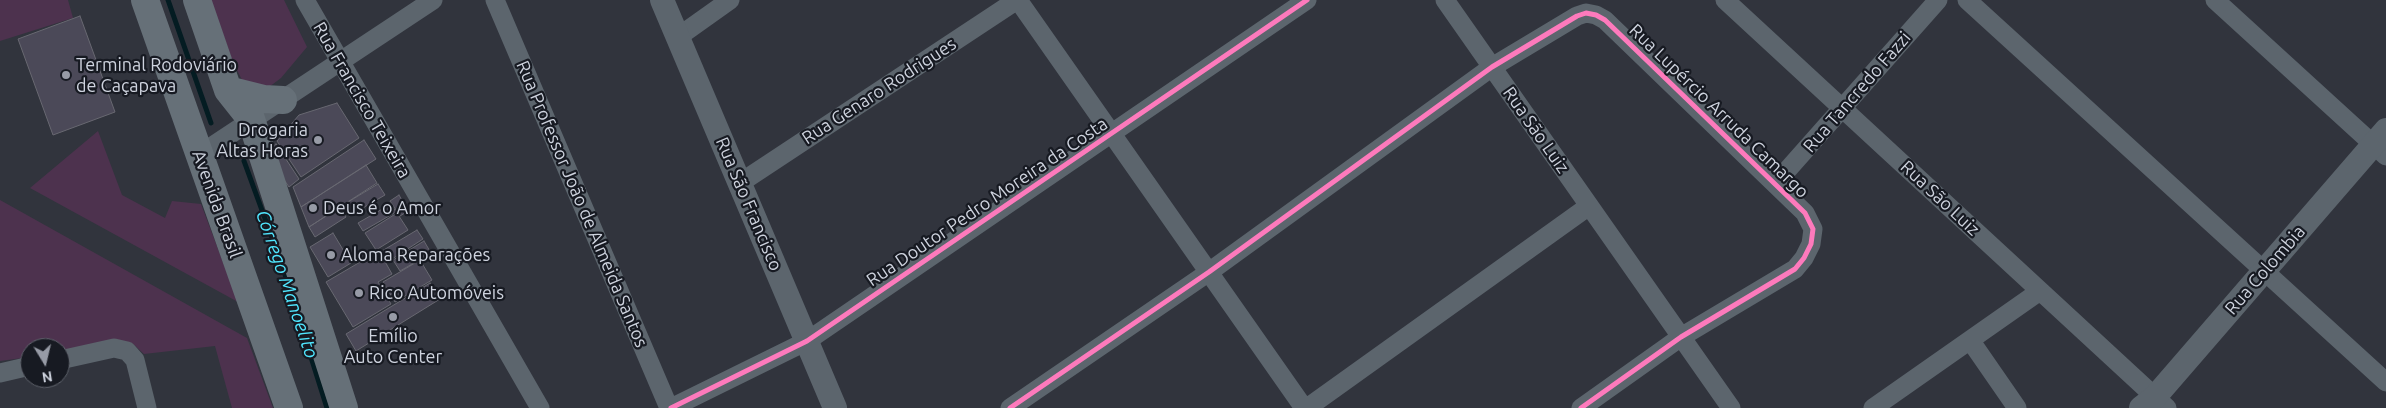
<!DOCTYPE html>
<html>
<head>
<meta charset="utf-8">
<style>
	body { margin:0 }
	#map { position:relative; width:2386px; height:408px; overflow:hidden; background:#31343d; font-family:Ubuntu,sans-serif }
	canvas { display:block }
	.north { position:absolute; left:20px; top:338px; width:50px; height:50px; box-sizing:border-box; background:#171a22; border:1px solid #60646d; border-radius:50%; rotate:171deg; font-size:14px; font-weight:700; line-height:20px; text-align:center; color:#ced3de }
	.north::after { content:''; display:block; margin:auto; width:18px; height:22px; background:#979ba6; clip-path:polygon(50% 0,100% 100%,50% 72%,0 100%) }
</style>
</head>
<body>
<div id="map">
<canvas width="2386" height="408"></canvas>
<div class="north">N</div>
</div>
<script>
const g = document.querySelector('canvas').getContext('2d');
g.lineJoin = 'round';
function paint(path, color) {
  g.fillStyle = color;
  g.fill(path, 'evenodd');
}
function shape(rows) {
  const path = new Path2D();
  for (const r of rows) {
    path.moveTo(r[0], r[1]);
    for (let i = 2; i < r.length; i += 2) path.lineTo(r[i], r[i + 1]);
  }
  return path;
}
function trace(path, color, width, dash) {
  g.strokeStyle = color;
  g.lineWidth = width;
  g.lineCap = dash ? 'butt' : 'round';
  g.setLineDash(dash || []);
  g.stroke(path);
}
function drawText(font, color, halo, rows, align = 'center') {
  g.font = font + ' Ubuntu,sans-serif';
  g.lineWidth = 4.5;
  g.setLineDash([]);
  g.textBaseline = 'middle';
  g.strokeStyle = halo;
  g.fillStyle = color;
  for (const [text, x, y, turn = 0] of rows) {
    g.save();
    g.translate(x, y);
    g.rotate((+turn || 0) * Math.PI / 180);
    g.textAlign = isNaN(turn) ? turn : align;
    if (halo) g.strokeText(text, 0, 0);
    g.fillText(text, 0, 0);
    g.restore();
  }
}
paint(shape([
	[0,0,68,0,73,18,0,41],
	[211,0,284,0,307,47,281,78,269,87,242,80,232,60],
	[98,131,122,195,165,218,172,201,201,204,238,302,30,188],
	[0,200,247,338,273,408,232,408,215,346,144,354,132,343,60,353,60,348,30,348,30,357,0,361]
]), '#4d324e');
trace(shape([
	[168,0,211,123],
	[244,161,282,265,327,408]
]), '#041c22', 5);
const building = shape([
	[80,16,115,112,53,135,18,39,80,16],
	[337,103,359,138,301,177,277,141,299,115,337,103],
	[364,140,376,159,301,207,293,187,364,140],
	[276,144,299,179,289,187,265,152,276,144],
	[366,165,377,183,309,227,301,207,366,165],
	[378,184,385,195,349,216,343,205,378,184],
	[399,195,408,211,400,216,390,201,399,195],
	[391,204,396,212,363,231,358,223,391,204],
	[340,207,346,217,315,237,309,227,340,207],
	[397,213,408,230,376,250,365,233,397,213],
	[417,230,423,239,389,261,382,251,417,230],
	[333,233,351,263,328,277,310,247,333,233],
	[424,241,431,253,400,271,393,260,424,241],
	[379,251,392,274,378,282,391,304,353,327,326,282,379,251],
	[420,260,432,280,395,302,383,282,420,260],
	[430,283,440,299,356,351,346,334,430,283]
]);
paint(building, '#4b4958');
trace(building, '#686871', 1);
trace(shape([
	[305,0,540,408],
	[495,0,669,408],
	[1018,0,1304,408],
	[1445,0,1731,408],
	[1725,0,2167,408],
	[1967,0,2386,382],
	[2215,0,2386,156],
	[678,37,730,0],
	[199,155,433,0],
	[740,183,1017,0],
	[1775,184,1938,0],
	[1970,340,2017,408],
	[60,360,114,348,127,351,135,360,147,408],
	[0,373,30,366],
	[671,408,807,341,1307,0],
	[1010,408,1209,272,1492,67,1577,16,1586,13,1596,15,1605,20,1805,213,1813,229,1811,244,1804,258,1795,269,1681,337,1581,408],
	[1307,408,1589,206],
	[1873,408,2040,291]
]), '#5c656d', 19);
trace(shape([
	[662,0,835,408],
	[2141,408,2155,397,2386,130]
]), '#5c656d', 24);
trace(shape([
	[145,0,289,408],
	[197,0,228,90,251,119,344,408],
	[228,90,264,99,283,100]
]), '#667078', 28);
trace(shape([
	[671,408,807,341,1307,0],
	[1010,408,1209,272,1492,67,1577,16,1586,13,1596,15,1605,20,1805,213,1813,229,1811,244,1804,258,1795,269,1681,337,1581,408]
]), '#fd7abc', 5);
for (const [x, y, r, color] of [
	[66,75,5,"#979ba6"],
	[318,140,5,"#979ba6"],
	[313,208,5,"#979ba6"],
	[331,255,5,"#979ba6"],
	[359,293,5,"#979ba6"],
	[393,317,5,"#979ba6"]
]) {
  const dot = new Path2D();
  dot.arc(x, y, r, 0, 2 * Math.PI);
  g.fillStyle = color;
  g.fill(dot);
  trace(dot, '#171a22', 2);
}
drawText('18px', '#ced3de', '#171a22', [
	["Terminal Rodoviário",76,65],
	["de Caçapava",76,86],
	["Drogaria",308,130,"right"],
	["Altas Horas",308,151,"right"],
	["Deus é o Amor",323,208],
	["Aloma Reparações",341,255],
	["Rico Automóveis",369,293],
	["Emílio",393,336,"center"],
	["Auto Center",393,357,"center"]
], 'left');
drawText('18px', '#ced3de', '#171a22', [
	["Rua Genaro Rodrigues",879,91,-33],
	["Rua Tancredo Fazzi",1857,92,-49],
	["Rua Francisco Teixeira",362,100,60],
	["Rua Lupércio Arruda Camargo",1719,111,44],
	["Rua São Luiz",1536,130,55],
	["Rua São Luiz",1940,198,43],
	["Rua Doutor Pedro Moreira da Costa",987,202,-34],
	["Avenida Brasil",217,204,70],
	["Rua Professor João de Almeida Santos",582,204,67],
	["Rua São Francisco",749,204,67],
	["Rua Colombia",2265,270,-49]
]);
drawText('italic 19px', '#50e6fe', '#171a22', [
	["Córrego Manoelito",287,284,71]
]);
</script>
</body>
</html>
